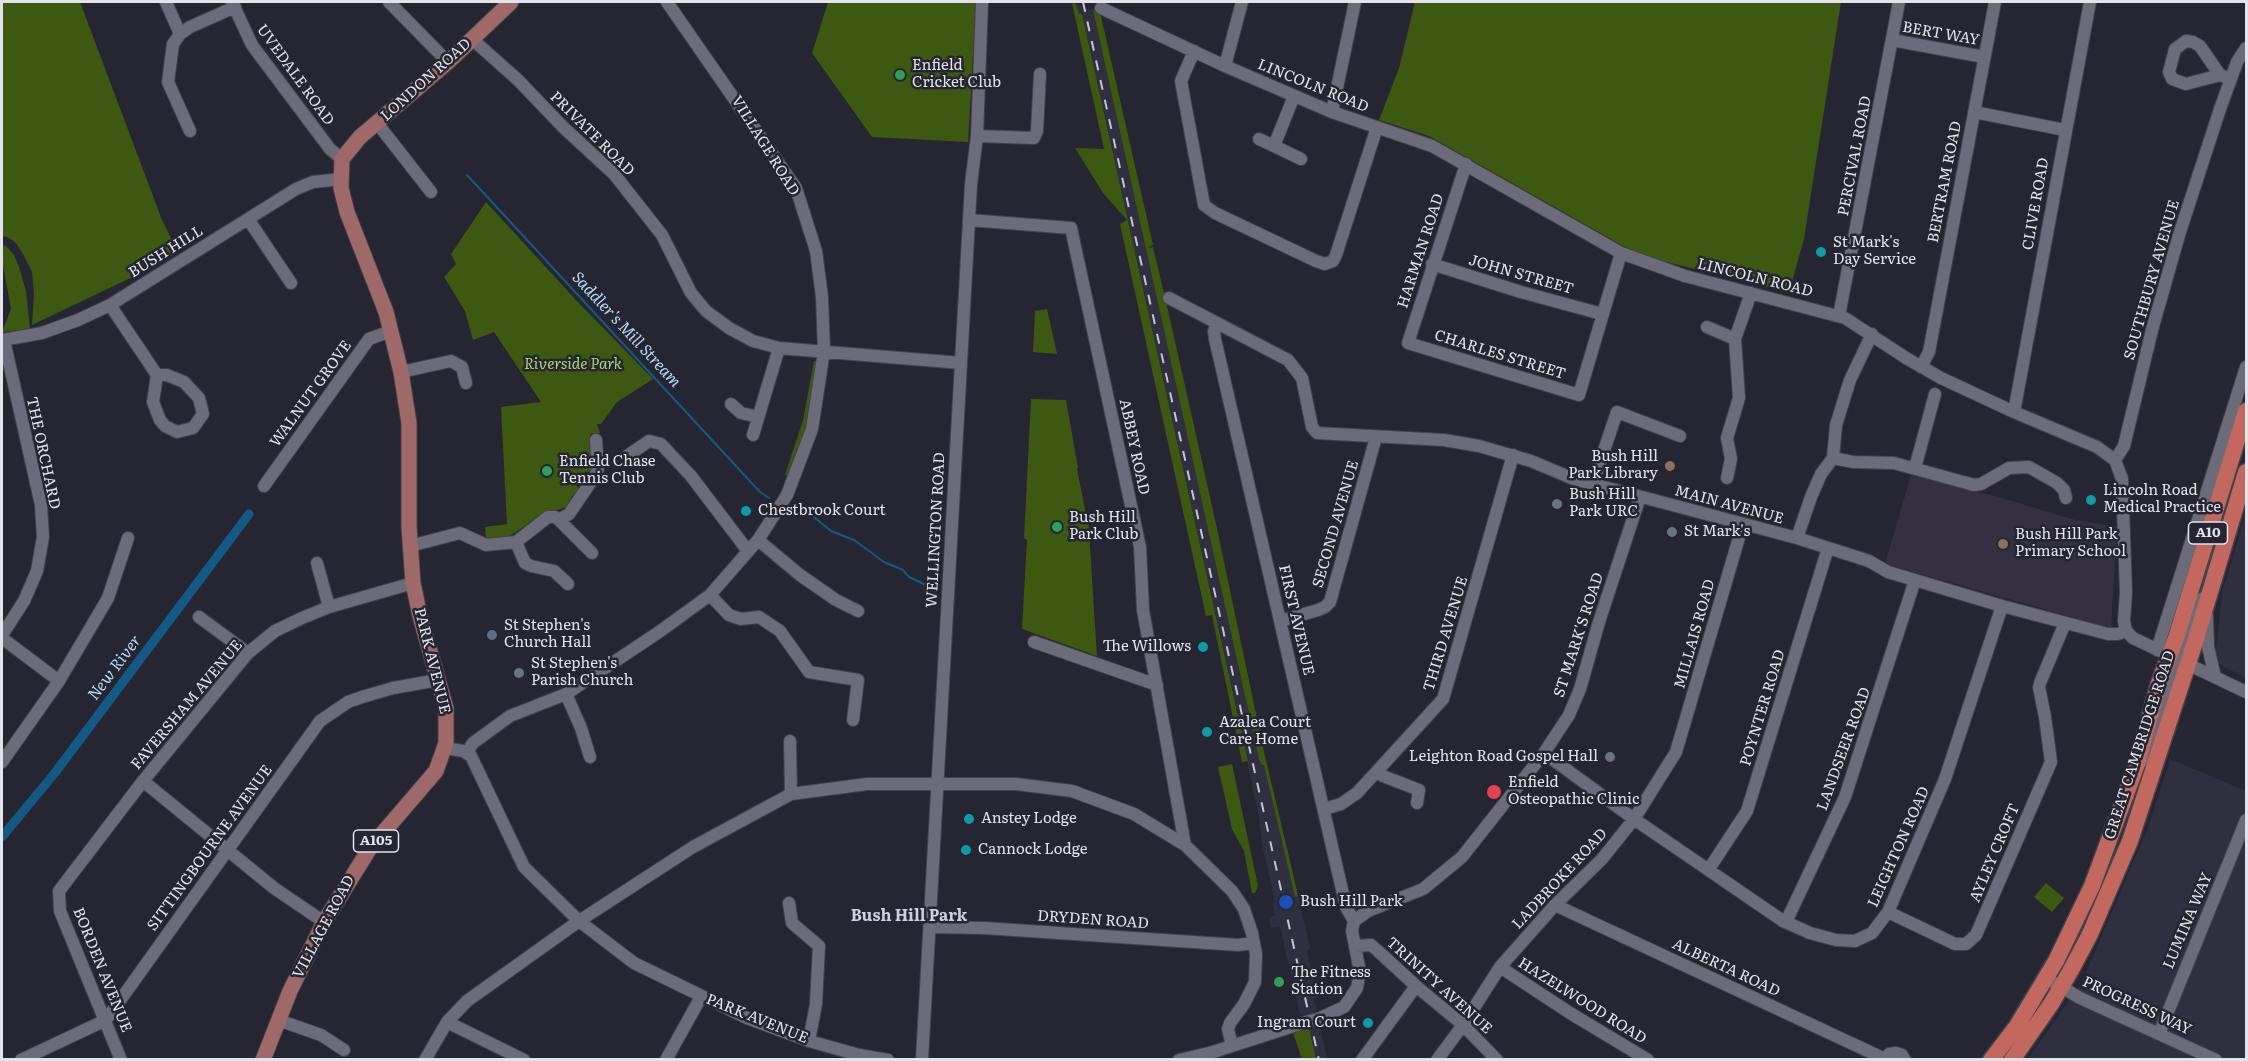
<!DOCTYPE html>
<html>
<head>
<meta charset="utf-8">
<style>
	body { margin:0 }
	#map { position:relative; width:2248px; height:1061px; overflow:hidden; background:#262632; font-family:Literata,serif }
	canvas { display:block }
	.frame { position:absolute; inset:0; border:3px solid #e2e3eb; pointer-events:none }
</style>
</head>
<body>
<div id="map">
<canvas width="2248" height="1061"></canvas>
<div class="frame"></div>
</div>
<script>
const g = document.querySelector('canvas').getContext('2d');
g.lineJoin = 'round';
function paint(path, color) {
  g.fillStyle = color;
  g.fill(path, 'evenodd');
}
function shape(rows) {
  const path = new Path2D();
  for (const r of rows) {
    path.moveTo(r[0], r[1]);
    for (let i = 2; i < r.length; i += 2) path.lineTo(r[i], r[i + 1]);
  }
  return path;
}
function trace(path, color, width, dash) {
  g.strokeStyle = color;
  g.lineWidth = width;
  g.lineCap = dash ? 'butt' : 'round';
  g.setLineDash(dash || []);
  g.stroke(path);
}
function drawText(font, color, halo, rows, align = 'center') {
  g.font = font + ' Literata,serif';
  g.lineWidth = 5;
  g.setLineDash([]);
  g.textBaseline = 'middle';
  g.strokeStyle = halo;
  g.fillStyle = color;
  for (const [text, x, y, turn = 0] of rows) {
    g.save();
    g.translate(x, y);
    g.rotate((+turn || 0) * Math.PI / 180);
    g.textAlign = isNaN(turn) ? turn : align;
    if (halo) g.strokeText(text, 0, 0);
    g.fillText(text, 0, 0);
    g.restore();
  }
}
paint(shape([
	[1076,4,1093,10,1259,758,1264,764,1295,896,1298,896,1310,947,1307,952,1318,998,1314,999,1327,1059,1316,1059,1306,1014,1300,1014,1280,927,1271,928,1269,917,1275,916,1273,904,1275,903,1263,848,1258,812,1247,761,1248,760,1082,14,1079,15],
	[2246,514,2246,678,2219,664,2215,658,2222,592],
	[2170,759,2246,791,2246,1059,2027,1060,2082,982,2149,825]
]), '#2f2f40');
paint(shape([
	[1911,475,1999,497,2071,519,2117,527,2111,628,1889,565,1886,561]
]), '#353040');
paint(shape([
	[2,2,80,2,162,220,178,252,145,271,32,325,34,294,32,272,23,254,15,242,7,237,2,236],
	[828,2,976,2,968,142,872,137,812,53],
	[1415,2,1841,2,1804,239,1789,292,1650,258,1625,247,1429,136,1379,120,1399,68],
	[1072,3,1076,4,1079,14,1082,14,1248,761,1242,762,1212,615,1206,616,1120,224,1127,220,1103,193,1075,148,1104,149],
	[1093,10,1100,12,1153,245,1148,248,1153,247,1167,306,1216,524,1264,752,1295,882,1298,896,1295,897,1264,765,1262,765,1259,759],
	[486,202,576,300,653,379,617,402,601,424,597,424,600,433,590,434,592,471,585,472,576,484,579,490,575,495,572,496,567,507,542,514,510,536,493,541,486,539,485,527,507,524,501,407,541,402,494,332,473,340,465,311,444,277,456,264,451,254],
	[2,245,6,246,14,255,19,267,26,291,30,329,2,332,11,309,2,260],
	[1047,309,1057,354,1033,352,1035,311],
	[814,361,820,362,809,423,790,477,785,475,803,420],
	[1031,399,1066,400,1078,468,1077,469,1086,515,1088,515,1097,656,1022,629,1027,540,1024,538],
	[1232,764,1258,886,1255,893,1252,893,1244,851,1232,829,1218,767],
	[2046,883,2064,898,2052,912,2034,897],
	[1309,1028,1316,1059,1302,1059,1293,1033]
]), '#3d5810');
trace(shape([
	[467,175,760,492,769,498],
	[790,514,810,514,831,531,854,540,884,562,903,570,909,577,928,586,937,595]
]), '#145983', 2);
trace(shape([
	[2,837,54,774,249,514]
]), '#145983', 9);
const minor = shape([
	[166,2,180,34,190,27,235,7],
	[232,2,252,45,330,149,342,159],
	[389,2,448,62],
	[1101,8,1225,66,1332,112,1432,146,1621,253,1685,276,1845,318,1906,358,1941,378,2014,412,2097,447,2115,460,2122,479,2126,592,2124,621,2126,631,2133,638,2246,692],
	[180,34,173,44,168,82,190,131],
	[472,39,518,80,563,127,614,174,662,235,691,293,706,311,729,328,753,341,779,348,961,363],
	[1892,40,1984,57],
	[1194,51,1181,81,1204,205,1215,213,1316,261,1325,264,1333,261,1336,255,1377,127],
	[1225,66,1242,2],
	[2220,75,2186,84,2172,79,2169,72,2175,49,2186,41,2193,42,2200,46,2220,75,2231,79],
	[1294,96,1274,146,1301,159],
	[1332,112,1355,2],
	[1974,112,2065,130],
	[377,123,431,192],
	[977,136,1034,138,1037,131,1040,74],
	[1259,139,1274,146],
	[1466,164,1408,343,1579,395,1621,253],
	[248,219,291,283],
	[969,220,1071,228,1140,547,1143,610,1185,845],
	[1432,264,1521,292,1602,314],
	[1169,298,1288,360,1302,378,1312,427,1317,433,1444,440,1479,446,1531,461,1574,479,1797,538,1869,561,1888,572,2002,606,2108,634,2118,634,2126,631],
	[110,305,157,375,167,375,184,382,199,398,203,414,193,428,177,432,165,426,160,420,153,402,157,375],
	[1839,316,1899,2],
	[1217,324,1214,331,1215,339,1346,907,1354,921],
	[1707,327,1735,339],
	[2,340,42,333,78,320,110,305,296,189,313,182,341,179],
	[1921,367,1929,352,1995,2],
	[401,372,451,361,462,367,466,383],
	[731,404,741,413,758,417],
	[2014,412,2090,2],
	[753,435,779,348],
	[627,456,649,441,661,444,691,476,748,551],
	[1833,458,1853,462,1894,463,1974,485,1981,484,2009,468,2029,467,2057,483,2064,490,2066,498],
	[2115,460,2124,446,2152,330,2179,235,2220,109,2237,62,2246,48],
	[1915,468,1935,394],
	[1727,478,1731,459,1727,438,1739,398,1735,339,1751,293],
	[1593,483,1617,412,1680,436],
	[264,486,369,339,391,331],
	[559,520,592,553],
	[1797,538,1811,497,1821,474,1833,458,1836,425,1850,380,1872,334],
	[758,540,800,575,836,600,858,611],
	[516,542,525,563,531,566,554,571,568,584],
	[410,546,460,533,486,545,516,542,548,517,555,517,559,520,569,514,595,476,598,469,596,440],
	[317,563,329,607],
	[710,595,729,615,741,619,759,617,780,631,809,672,858,680,853,720],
	[2207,616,2208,647,2215,677],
	[199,617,248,653],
	[1280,621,1318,610,1325,607,1330,602,1376,437],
	[2,635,24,601,37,571,43,537,41,505,4,340],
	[2,638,59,681],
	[1034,642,1157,685],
	[2157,650,2246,367],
	[2169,655,2180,652,2182,648,2199,601,2203,598],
	[2040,683,2065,623],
	[566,694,581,728,590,757],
	[790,741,791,794],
	[445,748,463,751,471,756,524,867,579,921,634,963,747,1018,809,1041,859,1055,888,1060],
	[467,752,473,743,510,716,566,694,659,632,710,595,758,540,787,495,812,429,824,351,822,297,816,251,796,188,667,2],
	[1544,753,1634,819,1783,921,1810,933,1836,940,1855,941,1872,933,1888,912,1945,779,2002,606],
	[2,762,59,681,108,598,128,538],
	[2137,766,2148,755,2175,671,2180,666,2188,665],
	[1377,771,1383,776,1419,790,1417,803],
	[143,781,274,888,324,922],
	[1324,809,1341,804,1357,793,1443,699,1513,455],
	[1709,869,1747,811,1828,548],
	[789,903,792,923,819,946,816,1004,809,1041],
	[1555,905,1885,1059],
	[1888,912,1955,944,1966,944,1976,935,2051,762,2045,717,2039,687],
	[1786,922,1845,797,1915,580],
	[930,927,984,928,1238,945,1254,943],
	[1356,946,1371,945,1378,951,1416,986,1463,1025,1497,1060],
	[1500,967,1570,1013,1648,1060],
	[2046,978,2080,998,2216,1060],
	[1318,1019,1344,1007,1357,988,1360,972,1352,931,1354,921,1368,911,1423,889,1462,857,1544,753,1569,715,1580,689,1599,622,1640,497],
	[278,1020,321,1035,344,1050],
	[447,1022,524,1060],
	[2159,1034,2246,820],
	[21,1060,106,1020,320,721,348,702,362,697,393,688,438,680],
	[121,1060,60,911,59,891,143,781,248,653,275,631,302,618,329,607,413,583],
	[425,1060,447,1022,467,1001,579,921,693,847,791,794,867,784,1016,784,1072,791,1134,814,1185,845,1232,891,1244,909,1252,933,1256,954,1255,982,1244,1004,1230,1023,1228,1029,1232,1046],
	[666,1060,701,997],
	[922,1060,971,184,977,136,982,2],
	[1179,1060,1213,1052,1306,1022],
	[1362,1060,1416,986],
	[1437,1060,1463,1025,1500,967,1555,905,1602,859,1634,819,1676,752,1743,524],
	[1885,1060,1889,1054,1896,1053,1902,1055,1905,1060]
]);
const major = shape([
	[263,1060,290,991,324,922,370,848,436,771,446,743,446,708,420,616,413,583,409,527,409,423,401,372,386,312,347,212,341,188,342,159,360,137,448,62,511,2]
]);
const highway = shape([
	[1991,1060,2017,1026,2056,961,2092,886,2136,767,2159,683,2176,638,2246,411],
	[2012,1060,2051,1004,2071,970,2090,934,2130,841,2195,642,2246,472]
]);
trace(minor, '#42424c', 14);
trace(major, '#42424c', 17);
trace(highway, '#42424c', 19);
trace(minor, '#6b6b79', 12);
trace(major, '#a06969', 15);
trace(highway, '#c3685e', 16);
trace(shape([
	[1083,2,1319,1060]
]), '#c5c6cf', 2, [10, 10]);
const minorBridge = shape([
	[1306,1022,1318,1019]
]);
trace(minorBridge, '#42424c', 14, []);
trace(minorBridge, '#6b6b79', 12);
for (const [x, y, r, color] of [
	[900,75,6,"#2e9e5b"],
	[1821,252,6,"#0f9aa8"],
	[1670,466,6,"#8d6e63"],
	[547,471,6,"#2e9e5b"],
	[2091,500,6,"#0f9aa8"],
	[1557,504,6,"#6b7280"],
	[746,511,6,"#0f9aa8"],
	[1057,527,6,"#2e9e5b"],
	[1672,532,6,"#6b7280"],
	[2003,544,6,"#8d6e63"],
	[492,635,6,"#5c6f8a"],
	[1203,647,6,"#0f9aa8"],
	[519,673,6,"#6b7280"],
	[1207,732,6,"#0f9aa8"],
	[1610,757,6,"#6b7280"],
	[1494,792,8,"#e0444e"],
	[969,819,6,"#0f9aa8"],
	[966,850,6,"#0f9aa8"],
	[1286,902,8,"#1a4fb4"],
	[1279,982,6,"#2e9e5b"],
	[1368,1023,6,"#0f9aa8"]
]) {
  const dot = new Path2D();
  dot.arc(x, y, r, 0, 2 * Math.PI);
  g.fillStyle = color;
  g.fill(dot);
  trace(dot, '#262632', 2);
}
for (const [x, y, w] of [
	[2208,533,39],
	[376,841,45]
]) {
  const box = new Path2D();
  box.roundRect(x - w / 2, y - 11, w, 22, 4.5);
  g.fillStyle = '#262632';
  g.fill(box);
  trace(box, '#e2e3eb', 1.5);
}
drawText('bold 14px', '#e2e3eb', null, [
	["A10",2208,533],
	["A105",376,841]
]);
drawText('15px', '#e2e3eb', '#262632', [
	["BERT WAY",1941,34,10],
	["UVEDALE ROAD",295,75,54],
	["LONDON ROAD",426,80,-42],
	["LINCOLN ROAD",1313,86,22],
	["PRIVATE ROAD",592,134,45],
	["VILLAGE ROAD",765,146,58],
	["PERCIVAL ROAD",1855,156,-79],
	["BERTRAM ROAD",1945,182,-79],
	["CLIVE ROAD",2036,204,-80],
	["HARMAN ROAD",1421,251,-72],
	["BUSH HILL",166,252,-32],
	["JOHN STREET",1521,275,16],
	["LINCOLN ROAD",1755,278,14],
	["SOUTHBURY AVENUE",2152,280,-74],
	["CHARLES STREET",1500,355,17],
	["WALNUT GROVE",311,394,-54],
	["ABBEY ROAD",1134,447,78],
	["THE ORCHARD",43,453,78],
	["MAIN AVENUE",1729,505,15],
	["SECOND AVENUE",1336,524,-74],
	["WELLINGTON ROAD",936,530,-87],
	["FIRST AVENUE",1296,620,77],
	["THIRD AVENUE",1446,634,-73],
	["MILLAIS ROAD",1695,634,-74],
	["ST MARK'S ROAD",1579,635,-72],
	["PARK AVENUE",432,661,76],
	["FAVERSHAM AVENUE",187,705,-50],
	["POYNTER ROAD",1763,708,-73],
	["GREAT CAMBRIDGE ROAD",2140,745,-72],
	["LANDSEER ROAD",1844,749,-70],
	["LEIGHTON ROAD",1899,847,-66],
	["SITTINGBOURNE AVENUE",210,848,-54],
	["AYLEY CROFT",1995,853,-67],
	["LADBROKE ROAD",1560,879,-47],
	["DRYDEN ROAD",1093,920,4],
	["LUMINA WAY",2188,921,-67],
	["VILLAGE ROAD",324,927,-62],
	["ALBERTA ROAD",1726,968,25],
	["BORDEN AVENUE",102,970,68],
	["TRINITY AVENUE",1439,986,42],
	["HAZELWOOD ROAD",1582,1001,32],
	["PROGRESS WAY",2137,1006,25],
	["PARK AVENUE",757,1019,22]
]);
drawText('15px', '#e2e3eb', '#262632', [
	["Enfield",912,66],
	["Cricket Club",912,83],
	["St Mark's",1833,243],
	["Day Service",1833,260],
	["Bush Hill",1658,457,"right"],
	["Park Library",1658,474,"right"],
	["Enfield Chase",559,462],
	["Tennis Club",559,479],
	["Lincoln Road",2103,491],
	["Medical Practice",2103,508],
	["Bush Hill",1569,495],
	["Park URC",1569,512],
	["Chestbrook Court",758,511],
	["Bush Hill",1069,518],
	["Park Club",1069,535],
	["St Mark's",1684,532],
	["Bush Hill Park",2015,535],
	["Primary School",2015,552],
	["St Stephen's",504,626],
	["Church Hall",504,643],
	["The Willows",1191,647,"right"],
	["St Stephen's",531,664],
	["Parish Church",531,681],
	["Azalea Court",1219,723],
	["Care Home",1219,740],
	["Leighton Road Gospel Hall",1598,757,"right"],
	["Enfield",1508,783],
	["Osteopathic Clinic",1508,800],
	["Anstey Lodge",981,819],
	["Cannock Lodge",978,850],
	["Bush Hill Park",1300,902],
	["The Fitness",1291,973],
	["Station",1291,990],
	["Ingram Court",1356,1023,"right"]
], 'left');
drawText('italic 15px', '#a9d96c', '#262632', [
	["Riverside Park",573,365]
]);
drawText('italic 16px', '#b1d8f6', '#262632', [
	["Saddler's Mill Stream",626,330,47],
	["New River",115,668,-53]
]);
drawText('bold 16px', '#cfd0df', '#262632', [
	["Bush Hill Park",909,916]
]);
</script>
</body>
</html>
